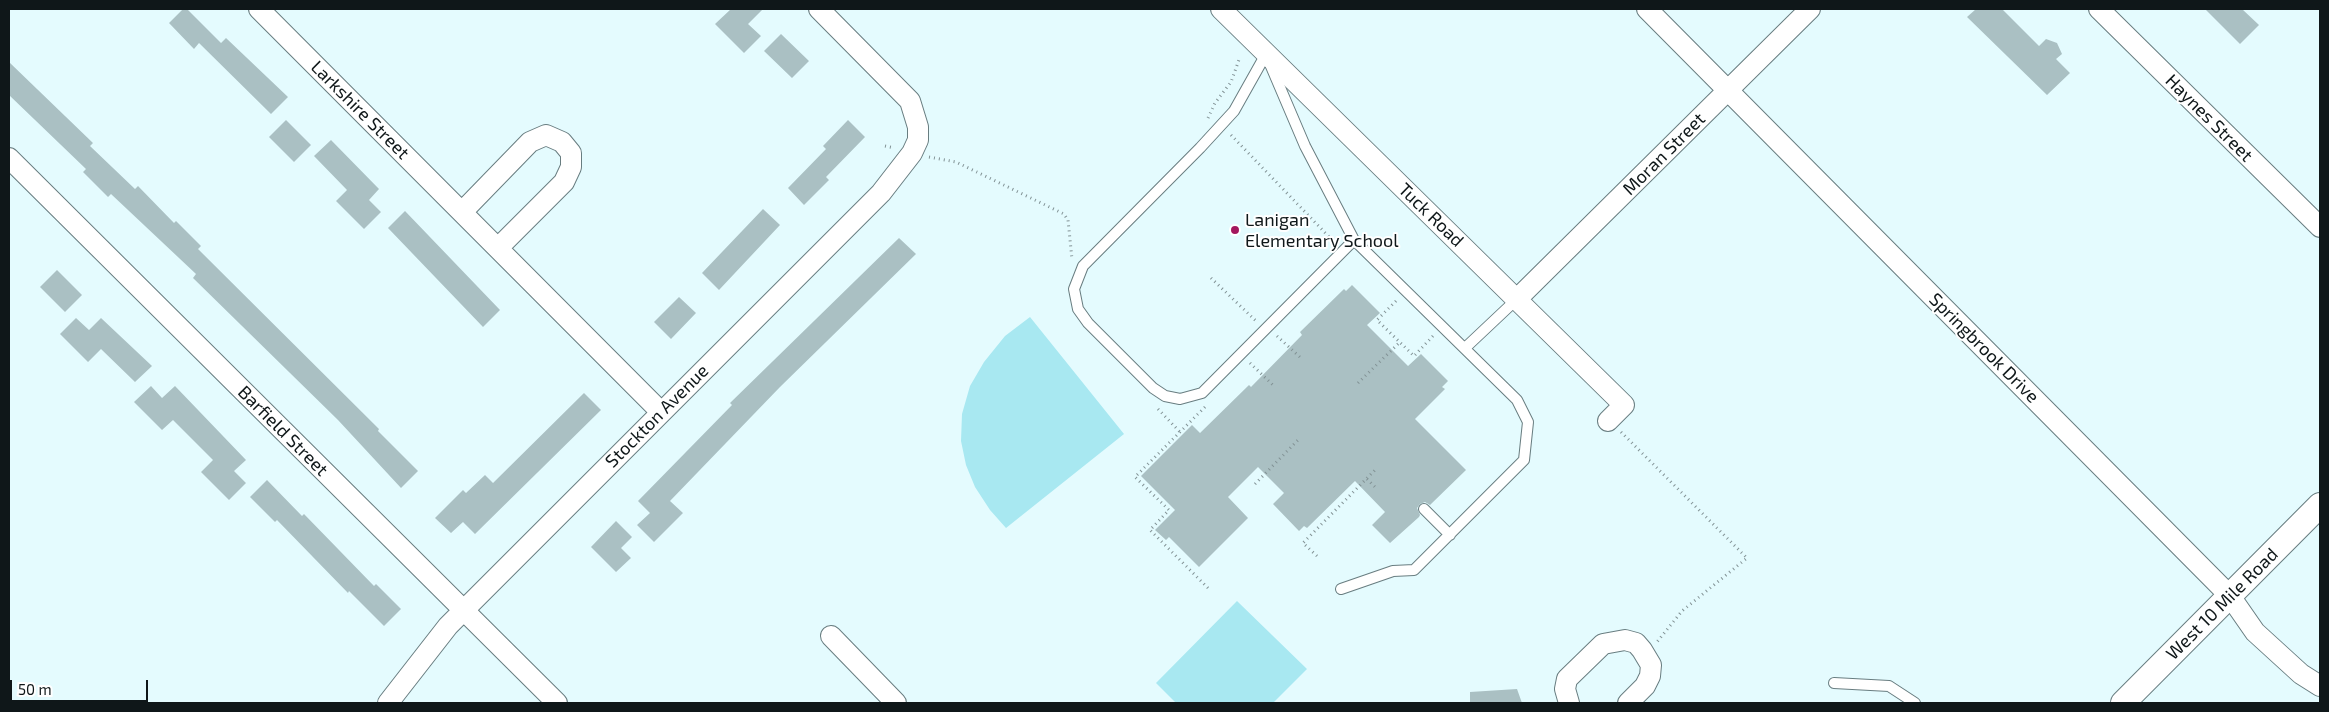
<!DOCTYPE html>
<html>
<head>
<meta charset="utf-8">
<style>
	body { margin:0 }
	#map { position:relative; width:2329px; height:712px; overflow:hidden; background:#e4fbfe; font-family:"Exo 2",sans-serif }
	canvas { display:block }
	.frame { position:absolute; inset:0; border:10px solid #0f1719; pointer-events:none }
	.scale { position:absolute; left:10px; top:680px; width:138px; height:22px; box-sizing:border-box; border:2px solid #0f1719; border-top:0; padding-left:6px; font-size:15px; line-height:18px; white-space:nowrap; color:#0f1719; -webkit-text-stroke:4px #fff; paint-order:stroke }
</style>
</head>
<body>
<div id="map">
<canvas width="2329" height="712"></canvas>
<div class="frame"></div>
<div class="scale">50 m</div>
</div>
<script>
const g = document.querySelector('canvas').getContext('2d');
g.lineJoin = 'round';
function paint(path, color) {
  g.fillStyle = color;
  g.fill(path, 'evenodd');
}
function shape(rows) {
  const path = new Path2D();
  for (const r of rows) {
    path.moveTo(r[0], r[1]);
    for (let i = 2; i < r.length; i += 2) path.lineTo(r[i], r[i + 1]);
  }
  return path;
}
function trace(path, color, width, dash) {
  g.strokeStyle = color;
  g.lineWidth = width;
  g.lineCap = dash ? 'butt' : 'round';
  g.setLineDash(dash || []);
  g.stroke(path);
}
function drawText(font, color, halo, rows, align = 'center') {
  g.font = font + ' "Exo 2",sans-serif';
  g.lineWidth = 4;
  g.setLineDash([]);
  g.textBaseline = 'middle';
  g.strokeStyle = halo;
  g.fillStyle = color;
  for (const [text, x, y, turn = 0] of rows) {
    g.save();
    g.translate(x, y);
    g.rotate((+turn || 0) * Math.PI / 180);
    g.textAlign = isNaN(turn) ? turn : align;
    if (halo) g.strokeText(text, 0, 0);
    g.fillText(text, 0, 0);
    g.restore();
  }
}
paint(shape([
	[1030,317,1124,434,1006,528,990,510,975,487,966,465,961,441,962,414,970,386,984,362,1005,336],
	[1237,601,1307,669,1273,703,1176,703,1156,683]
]), '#a8e8f1');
paint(shape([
	[183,9,187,9,221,43,226,38,288,97,271,114,199,43,194,49,169,23],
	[731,9,763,9,748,24,761,36,744,53,715,24],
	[1976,9,2002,9,2039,46,2046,39,2057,43,2062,54,2056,59,2070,73,2047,95,1967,17],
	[2205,9,2242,9,2259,25,2240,44],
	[781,34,809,61,792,78,764,51],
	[9,62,93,143,90,146,135,189,138,186,174,223,176,221,201,246,198,249,379,429,378,431,418,471,401,488,338,420,193,278,196,274,111,194,108,197,83,172,86,169,9,95],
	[286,120,311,145,294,162,269,137],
	[848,120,865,137,826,177,829,180,804,205,788,188,826,149,823,146],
	[331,140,379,189,369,200,381,212,364,229,336,201,347,190,314,156],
	[763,209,780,225,719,290,702,273],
	[405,211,500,310,483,327,388,228],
	[899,238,916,254,780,387,670,501,683,513,654,542,637,525,650,513,638,501,732,405,730,403],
	[57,270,82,295,65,312,40,287],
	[1352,285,1380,313,1367,325,1408,366,1421,354,1448,381,1442,387,1445,389,1415,419,1466,470,1430,505,1425,502,1420,504,1417,508,1420,515,1419,517,1390,543,1372,525,1385,512,1355,481,1307,528,1304,526,1299,531,1273,504,1284,493,1258,467,1228,497,1248,518,1199,567,1169,537,1166,540,1155,530,1175,510,1141,476,1192,425,1200,433,1249,385,1251,387,1302,335,1300,332,1344,289,1346,291],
	[679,297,696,313,671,339,654,322],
	[76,318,89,330,101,318,152,366,135,382,101,349,88,362,60,334],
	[151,386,162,398,175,386,246,460,234,471,246,483,229,500,201,472,213,460,173,420,162,430,134,402],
	[584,393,601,410,475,534,463,522,451,533,435,518,463,490,466,493,485,475,493,483],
	[267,480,302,516,304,514,374,586,376,584,401,609,384,626,349,591,348,593,277,520,275,522,250,497],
	[616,521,632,537,621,548,631,558,616,572,591,547],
	[1517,689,1522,703,1470,703,1470,692]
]), '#aac0c3');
const service = shape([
	[1266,54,1234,111,1200,148,1083,266,1074,289,1078,309,1088,323,1153,388,1165,396,1180,399,1202,393,1354,240],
	[1270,64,1305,146,1354,240,1517,400,1528,422,1524,460,1414,570,1393,571,1341,589],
	[1465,348,1517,299],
	[1424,509,1450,535],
	[1834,683,1889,686,1915,703]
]);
const minor = shape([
	[259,9,661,412],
	[1221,9,1624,405,1608,421],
	[1647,9,2230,596,2255,632,2301,674,2320,686],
	[2099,9,2320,227],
	[9,158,557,703],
	[462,212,530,142,546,135,562,142,571,153,571,167,564,182,498,248],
	[1517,299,1810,9],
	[831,636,896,703],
	[388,703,448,626,881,193,912,153,918,140,918,127,910,101,819,9],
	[1569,703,1565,689,1567,679,1603,644,1625,640,1636,643,1642,650,1651,665,1650,676,1645,686,1628,703]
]);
const tertiary = shape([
	[2123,703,2320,505]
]);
trace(service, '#687d80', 12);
trace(minor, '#687d80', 22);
trace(tertiary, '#687d80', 26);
trace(shape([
	[1208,118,1215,103,1231,82,1240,57],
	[1231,135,1334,242],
	[885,146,894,148],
	[929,157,956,162,1064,214,1068,220,1072,259],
	[1211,278,1256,321],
	[1396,301,1377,320,1414,356,1433,336],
	[1277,336,1302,359],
	[1250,363,1275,387],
	[1358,383,1400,342],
	[1205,407,1135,477,1169,510,1150,530,1210,590],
	[1158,409,1180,432],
	[1621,432,1747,558,1682,611,1657,642],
	[1367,479,1375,487],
	[1255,484,1299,439],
	[1317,556,1303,543,1377,468]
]), '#829295', 3, [1, 4]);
trace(service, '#fff', 10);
trace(minor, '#fff', 20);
trace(tertiary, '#fff', 24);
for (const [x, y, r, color] of [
	[1235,230,5,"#a3175e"]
]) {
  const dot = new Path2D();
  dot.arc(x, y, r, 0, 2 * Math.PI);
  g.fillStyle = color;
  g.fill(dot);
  trace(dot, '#fff', 2);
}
drawText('18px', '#0f1719', '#fff', [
	["Larkshire Street",360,110,45],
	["Haynes Street",2209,118,45],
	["Moran Street",1664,154,-45],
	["Tuck Road",1431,215,44],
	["Springbrook Drive",1984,348,45],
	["Stockton Avenue",657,416,-45],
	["Barfield Street",283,431,45],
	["West 10 Mile Road",2222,604,-45]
]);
drawText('18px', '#0f1719', '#fff', [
	["Lanigan",1245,220],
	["Elementary School",1245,241]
], 'left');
</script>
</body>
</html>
